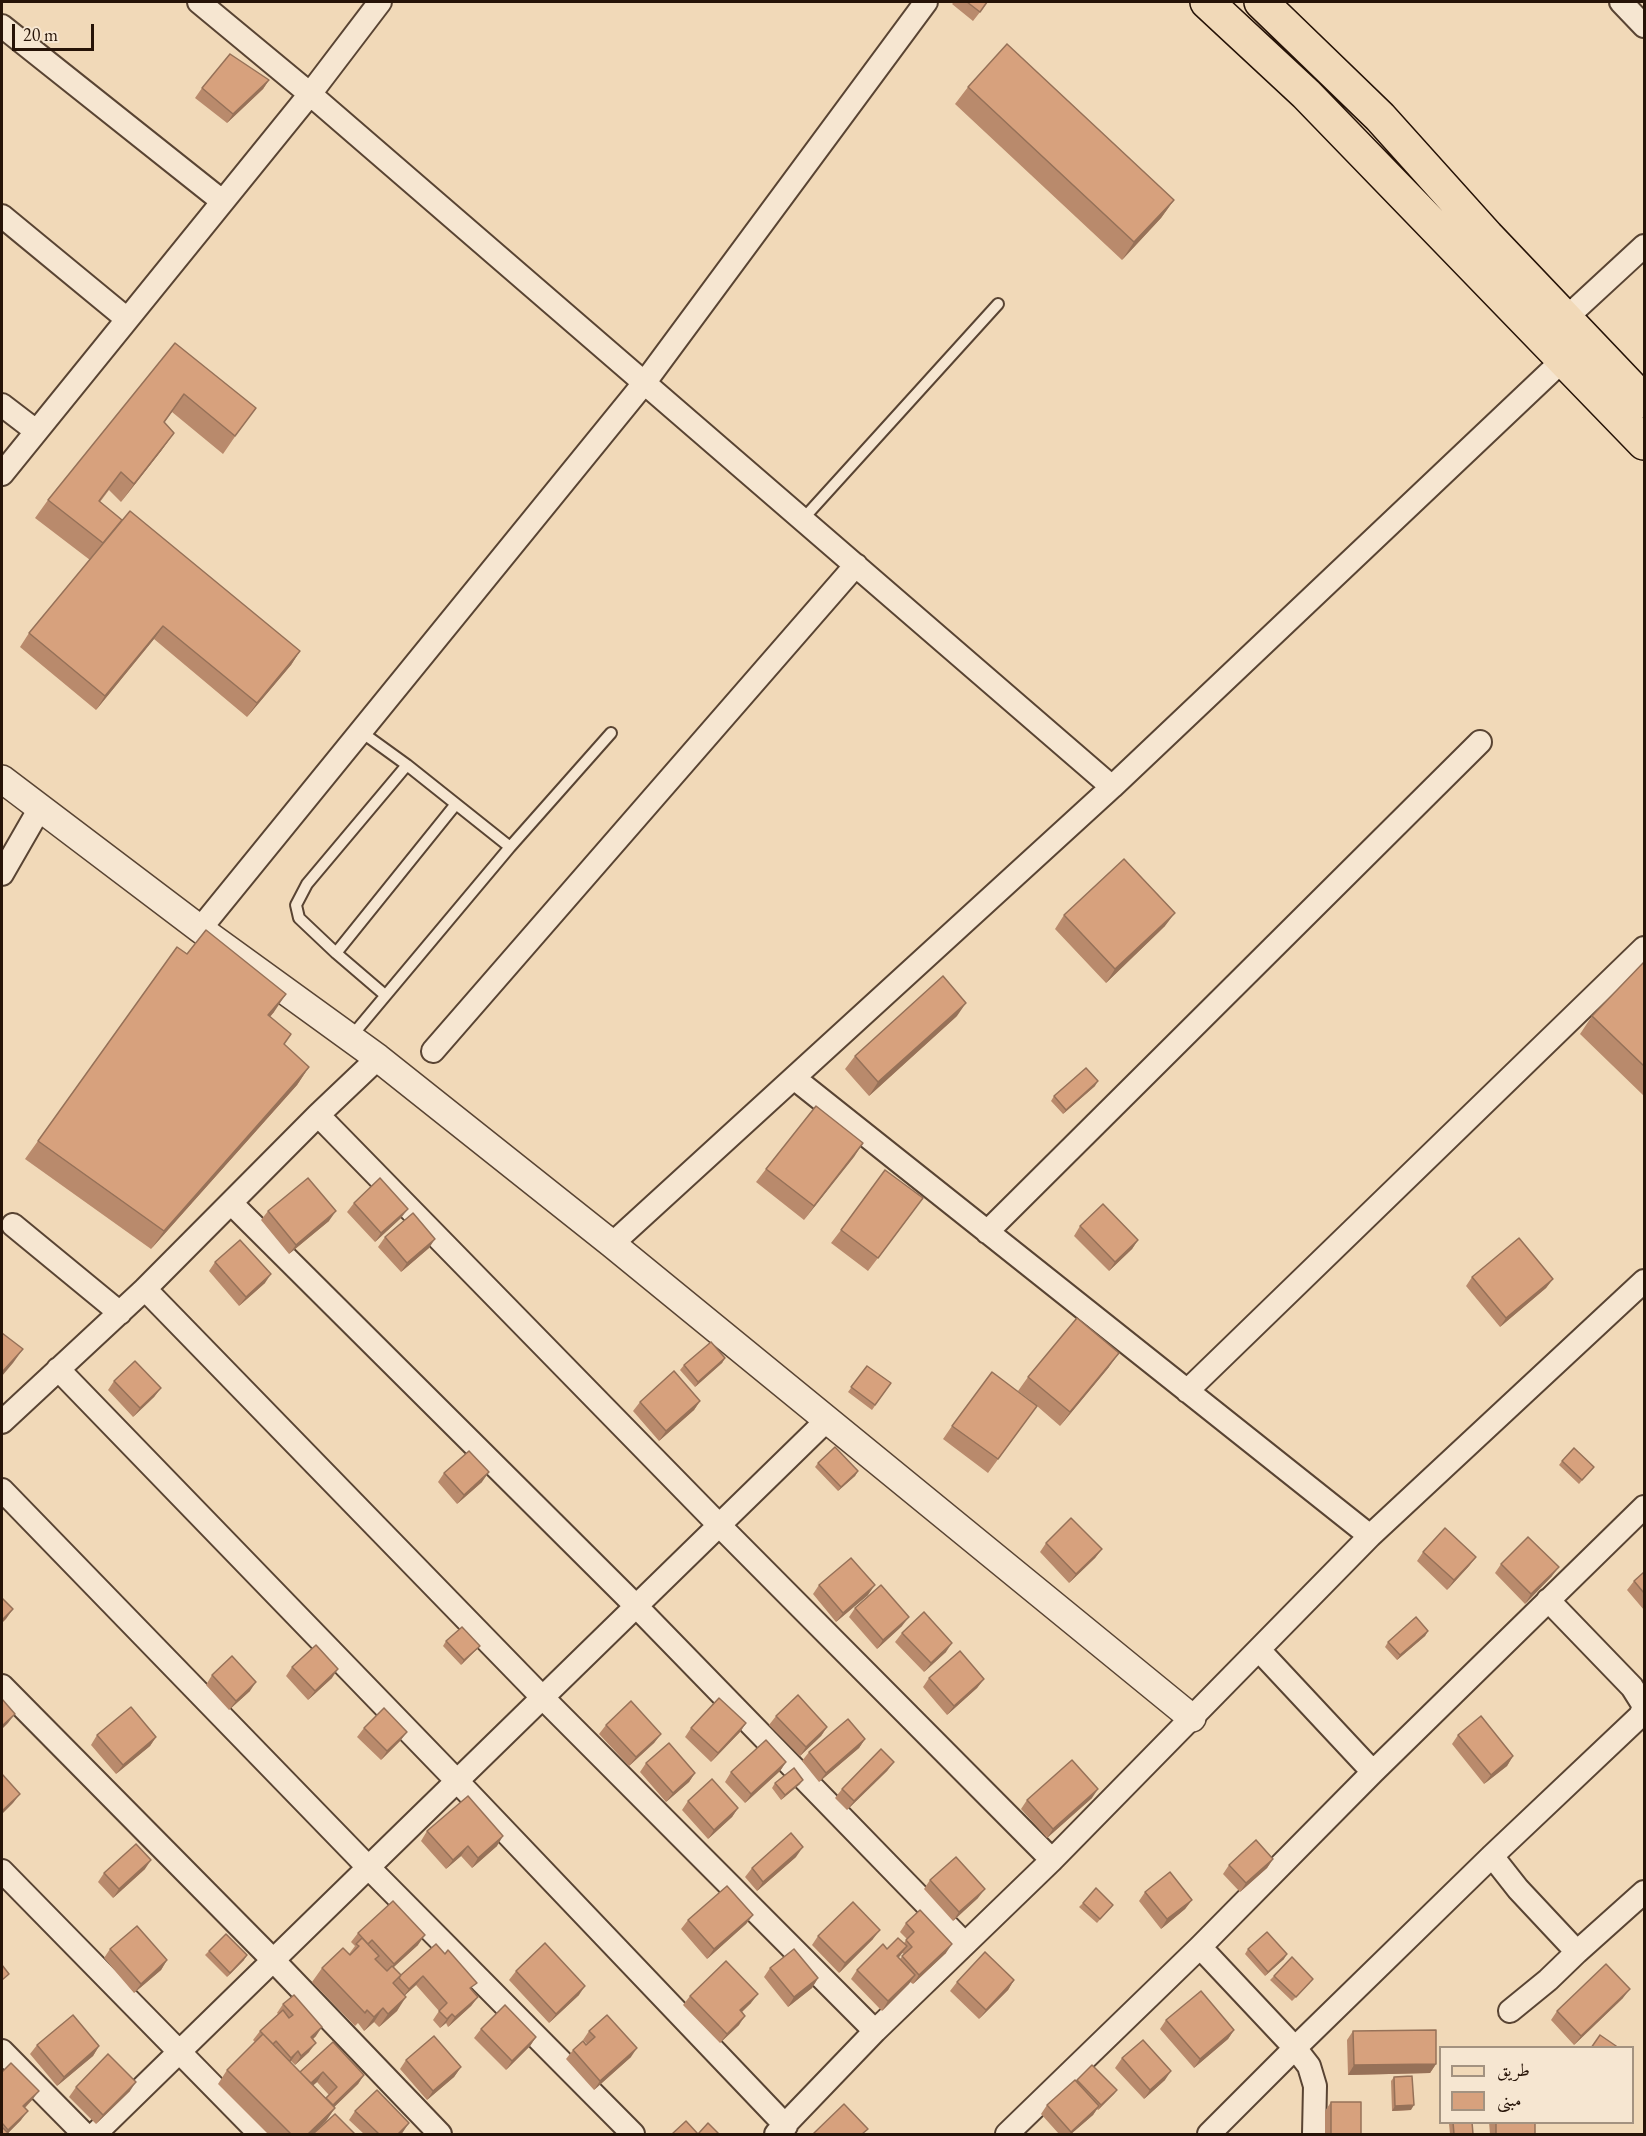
<!DOCTYPE html>
<html>
<head>
<meta charset="utf-8">
<style>
	body { margin:0 }
	#map { position:relative; width:1646px; height:2136px; overflow:hidden; background:#f1d9b8; font-family:"EB Garamond",Amiri,serif }
	canvas { display:block }
	.frame { position:absolute; inset:0; border:3px solid #261307; pointer-events:none }
	.legend { position:absolute; left:1439px; top:2046px; width:195px; height:78px; box-sizing:border-box; background:#f6e6d1; border:2px solid #a39280; margin:0; padding:8px 10px; list-style:none; font-size:18px; color:#261307 }
	.legend li { display:flex; align-items:center; gap:12px; height:30px }
	.legend b { width:30px; border:2px solid #a39280 }
	.scale { position:absolute; left:12px; top:24px; width:82px; height:27px; box-sizing:border-box; border:3px solid #261307; border-top:0; padding-left:8px; font-size:18px; line-height:21px; white-space:nowrap; color:#261307; -webkit-text-stroke:4px #f6e6d1; paint-order:stroke }
</style>
</head>
<body>
<div id="map">
<canvas width="1646" height="2136"></canvas>
<div class="frame"></div>
<ul class="legend">
<li><b style="height:8px;background:#f1d9b8"></b>طريق</li>
<li><b style="height:16px;background:#d7a17d"></b>مبنى</li>
</ul>
<div class="scale">20 m</div>
</div>
<script>
const g = document.querySelector('canvas').getContext('2d');
g.lineJoin = 'round';
function shape(rows) {
  const path = new Path2D();
  for (const r of rows) {
    path.moveTo(r[0], r[1]);
    for (let i = 2; i < r.length; i += 2) path.lineTo(r[i], r[i + 1]);
  }
  return path;
}
function trace(path, color, width, dash) {
  g.strokeStyle = color;
  g.lineWidth = width;
  g.lineCap = dash ? 'butt' : 'round';
  g.setLineDash(dash || []);
  g.stroke(path);
}
function paint(path, color) {
  g.fillStyle = color;
  g.fill(path, 'evenodd');
}
const service = shape([
	[803,519,998,304],
	[360,731,407,765,510,847],
	[336,953,456,804],
	[385,995,336,953,299,918,296,905,307,884,407,765],
	[350,1038,510,847,611,733]
]);
const minor = shape([
	[199,2,310,94,1112,787,612,1244],
	[1621,2,1644,26],
	[2,26,222,201],
	[2,216,127,319],
	[1565,319,1644,246],
	[2,405,36,431],
	[2,474,310,94,380,2],
	[1112,787,1563,360],
	[2,874,40,808],
	[200,929,645,382,926,2],
	[433,1051,856,565],
	[794,1078,1370,1536],
	[318,1115,719,1525,1052,1860],
	[231,1203,636,1606,965,1944],
	[13,1225,120,1313],
	[987,1232,1480,742],
	[145,1289,542,1697,875,2031],
	[58,1369,457,1781,786,2126],
	[1187,1391,1644,948],
	[2,1422,145,1289,318,1115,378,1058],
	[2,1490,368,1867,633,2134],
	[1548,1600,1632,1687,1644,1706],
	[1259,1650,1373,1772],
	[2,1686,273,1960,440,2134],
	[1492,1856,1518,1889,1577,1952,1548,1980,1510,2011],
	[2,1871,260,2134],
	[1200,1947,1295,2048,1309,2066,1315,2086,1314,2134],
	[1577,1952,1644,1892],
	[2,2051,84,2134],
	[95,2134,827,1420],
	[776,2134,875,2031,1052,1860,1370,1536,1644,1281],
	[1007,2134,1200,1947,1373,1772,1644,1507],
	[1209,2134,1295,2048,1492,1856,1640,1716,1644,1707]
]);
const tertiary = shape([
	[2,779,200,929,378,1058,612,1244,1192,1718]
]);
const primary = shape([
	[1207,2,1306,94,1644,443],
	[1261,2,1380,117,1487,236,1644,401]
]);
trace(service, '#594433', 14);
trace(minor, '#594433', 26);
trace(tertiary, '#594433', 30);
trace(primary, '#261307', 36);
trace(service, '#f6e6d1', 10);
trace(minor, '#f6e6d1', 22);
trace(tertiary, '#f6e6d1', 27);
trace(primary, '#f1d9b8', 33);
paint(shape([
	[954,2,988,2,973,21,952,4],
	[269,80,263,89,227,123,195,98,202,88],
	[968,87,1174,200,1161,218,1122,260,955,104],
	[175,343,243,425,223,454,172,412,164,423,174,433,161,451,121,502,109,490,100,502,122,520,300,651,291,665,247,717,154,639,96,710,20,647,29,633,90,560,35,518,48,500],
	[1064,915,1165,926,1106,983,1055,929],
	[177,947,274,1012,270,1017,284,1044,309,1067,297,1085,151,1249,25,1159],
	[1644,962,1644,1096,1580,1034,1592,1016],
	[957,1016,869,1096,845,1069,855,1056],
	[1095,1086,1063,1114,1051,1101,1054,1096],
	[863,1143,804,1220,756,1182,766,1169],
	[354,1203,401,1218,375,1242,347,1212],
	[268,1211,329,1221,289,1254,261,1220],
	[913,1212,868,1271,831,1243,841,1230],
	[1080,1226,1138,1240,1132,1249,1109,1271,1074,1236],
	[385,1237,429,1248,401,1272,378,1247],
	[215,1262,265,1283,239,1306,209,1271],
	[1472,1277,1553,1279,1546,1288,1500,1327,1466,1286],
	[725,1358,722,1363,695,1387,680,1370,684,1365],
	[867,1366,891,1383,872,1410,848,1392],
	[1109,1367,1060,1426,1037,1406,988,1473,943,1439,952,1426,1030,1400,1018,1391,1028,1377],
	[114,1381,161,1388,154,1397,133,1417,108,1390],
	[700,1401,694,1410,659,1441,633,1411,640,1402],
	[1562,1461,1594,1467,1579,1484,1559,1465],
	[818,1463,858,1471,855,1476,838,1491,815,1467],
	[444,1473,482,1482,457,1504,438,1482],
	[1046,1543,1102,1549,1095,1558,1069,1583,1040,1552],
	[1423,1552,1476,1557,1469,1566,1447,1590,1417,1561],
	[1501,1564,1552,1576,1525,1604,1495,1573],
	[1644,1572,1644,1610,1627,1590,1634,1581],
	[819,1585,868,1595,836,1622,813,1594],
	[855,1608,902,1626,877,1649,849,1617],
	[1428,1631,1425,1636,1397,1660,1385,1647,1388,1642],
	[902,1633,946,1652,924,1672,895,1642],
	[446,1641,480,1646,461,1665,443,1646],
	[292,1667,332,1678,308,1700,286,1676],
	[212,1675,250,1691,229,1710,206,1685],
	[929,1678,984,1679,977,1688,947,1715,923,1687],
	[776,1716,827,1727,821,1736,800,1756,769,1725],
	[746,1723,740,1732,711,1762,685,1737,691,1728],
	[606,1725,661,1734,654,1743,629,1766,599,1734],
	[364,1728,407,1732,400,1741,381,1760,357,1737],
	[97,1735,156,1737,150,1746,116,1774,91,1745],
	[1458,1735,1513,1756,1507,1766,1484,1784,1452,1744],
	[865,1739,859,1748,819,1782,802,1761,809,1752],
	[786,1762,780,1771,745,1803,725,1782,731,1772],
	[894,1762,887,1771,847,1810,835,1798,842,1789],
	[646,1763,695,1773,689,1782,666,1802,640,1772],
	[775,1783,800,1784,781,1800,772,1788],
	[1092,1798,1047,1838,1021,1809,1027,1800],
	[688,1801,738,1808,732,1817,708,1839,682,1810],
	[427,1831,497,1846,472,1868,461,1856,446,1869,421,1841],
	[796,1857,757,1891,745,1877,752,1868],
	[1273,1859,1267,1868,1240,1892,1223,1874,1229,1865],
	[145,1869,113,1898,98,1882,104,1873],
	[930,1880,978,1898,953,1921,924,1889],
	[1145,1892,1192,1900,1185,1909,1161,1929,1139,1901],
	[1083,1903,1113,1905,1097,1923,1079,1907],
	[753,1915,746,1924,707,1959,681,1929,688,1920],
	[906,1923,946,1953,913,1984,910,1982,882,2011,851,1979,857,1970,887,1949,904,1943,907,1939,900,1932],
	[902,1953,904,1954,900,1959,898,1958],
	[358,1933,418,1945,394,1967,401,1975,436,1944,478,1997,471,2006,448,2027,446,2023,440,2028,433,2020,439,2011,416,1985,405,1995,397,2011,379,2027,374,2022,364,2031,358,2023,355,2026,312,1982,322,1968,349,1954,355,1946,351,1942],
	[818,1936,873,1939,839,1973,812,1945],
	[110,1949,167,1960,161,1970,134,1993,104,1958],
	[1248,1949,1284,1959,1265,1976,1245,1954],
	[209,1951,244,1960,227,1977,205,1955],
	[770,1968,818,1978,812,1988,788,2007,764,1977],
	[516,1971,579,1995,549,2023,509,1980],
	[1274,1976,1310,1983,1292,2001,1270,1980],
	[1014,1980,1008,1990,979,2019,950,1991,957,1982],
	[690,1996,751,2003,742,2012,739,2025,720,2043,683,2005],
	[1623,1998,1574,2045,1551,2020,1557,2011],
	[283,2004,316,2036,313,2039,309,2052,295,2065,291,2061,290,2062,300,2072,364,2075,358,2084,334,2107,335,2108,326,2121,313,2134,268,2134,218,2084,227,2070,255,2042,253,2040,260,2031,278,2014,277,2013],
	[317,2082,329,2095,326,2098,313,2085],
	[1166,2020,1234,2030,1228,2039,1194,2068,1160,2029],
	[481,2029,536,2037,530,2046,506,2070,474,2038],
	[589,2031,631,2057,594,2090,566,2059,573,2050,587,2044,583,2040],
	[1353,2031,1436,2064,1430,2073,1348,2075,1347,2040],
	[37,2045,99,2046,93,2056,57,2086,30,2054],
	[1122,2058,1165,2080,1144,2099,1115,2068],
	[406,2060,461,2067,454,2077,427,2100,400,2069],
	[1092,2065,1117,2090,1114,2094,1098,2110,1097,2109,1093,2115,1071,2134,1059,2134,1041,2114,1047,2105,1076,2081],
	[2,2072,32,2100,25,2108,21,2120,8,2133,2,2134],
	[1394,2077,1411,2110,1392,2111,1391,2081],
	[76,2087,130,2091,96,2124,69,2097],
	[1331,2102,1361,2134,1325,2134,1325,2111],
	[355,2111,403,2132,401,2134,364,2134,349,2120],
	[1450,2122,1472,2122,1473,2134,1450,2134,1449,2124],
	[1489,2122,1535,2122,1535,2134,1490,2134]
]), '#b98a6c');
paint(shape([
	[269,80,263,89,227,123,233,114],
	[1174,200,1161,218,1122,260,1134,242],
	[174,433,161,451,121,502,134,484],
	[163,626,154,639,96,710,105,696],
	[300,651,291,665,247,717,257,703],
	[1175,913,1165,926,1106,983,1115,969],
	[286,994,274,1012,255,1033,268,1015],
	[966,1003,957,1016,869,1096,878,1082],
	[309,1067,297,1085,151,1249,164,1231],
	[1098,1081,1095,1086,1063,1114,1066,1110],
	[863,1143,854,1157,804,1220,814,1206],
	[408,1209,401,1218,375,1242,381,1233],
	[336,1211,329,1221,289,1254,296,1245],
	[435,1239,429,1248,401,1272,407,1263],
	[1138,1240,1132,1249,1109,1271,1115,1262],
	[271,1274,265,1283,239,1306,246,1297],
	[1553,1279,1546,1288,1500,1327,1506,1318],
	[23,1349,13,1363,2,1376,2,1372],
	[1119,1353,1109,1367,1060,1426,1070,1412],
	[725,1358,722,1363,695,1387,698,1382],
	[161,1388,154,1397,133,1417,140,1408],
	[700,1401,694,1410,659,1441,666,1431],
	[858,1471,855,1476,838,1491,841,1487],
	[489,1472,482,1482,457,1504,464,1495],
	[1102,1549,1095,1558,1069,1583,1076,1574],
	[1476,1557,1469,1566,1447,1590,1454,1580],
	[1559,1567,1552,1576,1525,1604,1531,1594],
	[875,1585,868,1595,836,1622,843,1613],
	[13,1609,6,1619,2,1623,2,1620],
	[909,1617,902,1626,877,1649,883,1640],
	[1428,1631,1425,1636,1397,1660,1400,1655],
	[952,1643,946,1652,924,1672,931,1663],
	[480,1646,461,1665,464,1660],
	[338,1669,332,1678,308,1700,315,1691],
	[984,1679,977,1688,947,1715,954,1706],
	[256,1682,250,1691,229,1710,236,1701],
	[15,1714,8,1723,2,1729,2,1726],
	[746,1723,740,1732,711,1762,718,1753],
	[827,1727,821,1736,800,1756,806,1747],
	[407,1732,400,1741,381,1760,387,1751],
	[661,1734,654,1743,629,1766,636,1757],
	[156,1737,150,1746,116,1774,123,1765],
	[865,1739,859,1748,819,1782,826,1773],
	[1513,1756,1507,1766,1484,1784,1491,1775],
	[786,1762,780,1771,745,1803,751,1794],
	[894,1762,887,1771,847,1810,854,1801],
	[695,1773,689,1782,666,1802,673,1793],
	[803,1780,800,1784,781,1800,785,1795],
	[1098,1789,1092,1798,1047,1838,1053,1829],
	[20,1794,13,1803,2,1814,2,1811],
	[738,1808,732,1817,708,1839,714,1830],
	[503,1836,497,1846,472,1868,478,1858],
	[468,1846,461,1856,446,1869,453,1860],
	[803,1847,796,1857,757,1891,763,1882],
	[1273,1859,1267,1868,1240,1892,1246,1883],
	[151,1860,145,1869,113,1898,119,1889],
	[985,1889,978,1898,953,1921,959,1912],
	[1192,1900,1185,1909,1161,1929,1167,1919],
	[753,1915,746,1924,707,1959,714,1949],
	[880,1930,873,1939,839,1973,845,1963],
	[425,1935,418,1945,387,1973,394,1964],
	[952,1944,946,1953,913,1984,919,1975],
	[907,1946,900,1956,890,1965,897,1956],
	[1287,1954,1284,1959,1265,1976,1268,1972],
	[247,1955,244,1960,227,1977,230,1973],
	[167,1960,161,1970,134,1993,141,1984],
	[915,1975,909,1984,882,2011,888,2001],
	[423,1976,416,1985,402,1998,409,1989],
	[818,1978,812,1988,788,2007,794,1997],
	[1014,1980,1008,1990,979,2019,986,2010],
	[585,1986,579,1995,549,2023,556,2014],
	[1630,1989,1623,1998,1574,2045,1581,2036],
	[758,1994,751,2003,734,2019,740,2010],
	[406,1997,397,2011,379,2027,388,2014],
	[478,1997,471,2006,448,2027,455,2017],
	[383,2008,374,2022,364,2031,374,2017],
	[452,2014,446,2023,440,2028,447,2019],
	[745,2016,739,2025,720,2043,727,2034],
	[322,2027,316,2036,305,2046,311,2037],
	[1234,2030,1228,2039,1194,2068,1200,2059],
	[536,2037,530,2046,506,2070,512,2061],
	[316,2043,309,2052,295,2065,301,2056],
	[99,2046,93,2056,57,2086,64,2077],
	[637,2048,631,2057,594,2090,600,2081],
	[298,2051,291,2061,284,2067,291,2058],
	[1436,2064,1430,2073,1348,2075,1354,2065],
	[461,2067,454,2077,427,2100,433,2091],
	[1171,2071,1165,2080,1144,2099,1150,2090],
	[323,2072,317,2082,305,2093,311,2083],
	[364,2075,358,2084,326,2115,332,2106],
	[136,2082,130,2091,96,2124,103,2115],
	[1117,2090,1114,2094,1098,2110,1101,2105],
	[39,2091,32,2100,17,2115,23,2106],
	[1414,2105,1411,2110,1392,2111,1395,2106],
	[1099,2106,1093,2115,1071,2134,1069,2134],
	[335,2108,326,2121,313,2134,308,2134],
	[28,2111,21,2120,7,2134,5,2134,8,2130],
	[409,2123,403,2132,401,2134,398,2134]
]), '#967158');
const building = shape([
	[967,2,987,2,980,12,967,2],
	[1007,44,1174,200,1134,242,968,87,1007,44],
	[230,54,269,80,233,114,202,88,230,54],
	[175,343,256,408,235,436,184,394,164,422,174,433,134,484,121,472,99,501,122,520,103,543,48,500,175,343],
	[130,511,300,651,257,703,163,626,105,696,29,633,130,511],
	[1124,859,1175,913,1115,969,1064,915,1124,859],
	[206,930,286,994,268,1015,291,1034,284,1044,309,1067,164,1231,38,1141,177,947,187,954,206,930],
	[1644,962,1644,1066,1592,1016,1644,962],
	[943,976,966,1003,878,1082,855,1056,943,976],
	[1086,1068,1098,1081,1066,1110,1054,1096,1086,1068],
	[816,1106,863,1143,814,1206,766,1169,816,1106],
	[885,1170,923,1198,878,1258,841,1230,885,1170],
	[308,1178,336,1211,296,1245,268,1211,308,1178],
	[380,1178,408,1209,381,1233,354,1203,380,1178],
	[1103,1204,1138,1240,1115,1262,1080,1226,1103,1204],
	[413,1213,435,1239,407,1263,385,1237,413,1213],
	[1519,1238,1553,1279,1506,1318,1472,1277,1519,1238],
	[240,1240,271,1274,246,1297,215,1262,240,1240],
	[1077,1318,1119,1353,1070,1412,1028,1377,1077,1318],
	[2,1333,23,1349,2,1372,2,1333],
	[711,1342,725,1358,698,1382,684,1365,711,1342],
	[135,1361,161,1388,140,1408,114,1381,135,1361],
	[867,1366,891,1383,875,1405,851,1387,867,1366],
	[674,1371,700,1401,666,1431,640,1402,674,1371],
	[992,1372,1037,1406,998,1459,952,1426,992,1372],
	[835,1447,858,1471,841,1487,818,1463,835,1447],
	[1574,1448,1594,1467,1582,1480,1562,1461,1574,1448],
	[469,1451,489,1472,464,1495,444,1473,469,1451],
	[1071,1518,1102,1549,1076,1574,1046,1543,1071,1518],
	[1445,1528,1476,1557,1454,1580,1423,1552,1445,1528],
	[1528,1537,1559,1567,1531,1594,1501,1564,1528,1537],
	[851,1558,875,1585,843,1613,819,1585,851,1558],
	[1644,1572,1644,1593,1634,1581,1644,1572],
	[881,1585,909,1617,883,1640,855,1608,881,1585],
	[2,1598,13,1609,2,1620,2,1598],
	[924,1612,952,1643,931,1663,902,1633,924,1612],
	[1416,1617,1428,1631,1400,1655,1388,1642,1416,1617],
	[462,1627,480,1646,464,1660,446,1641,462,1627],
	[316,1645,338,1669,315,1691,292,1667,316,1645],
	[960,1651,984,1679,954,1706,929,1678,960,1651],
	[232,1656,256,1682,236,1701,212,1675,232,1656],
	[798,1695,827,1727,806,1747,776,1716,798,1695],
	[719,1698,746,1723,718,1753,691,1728,719,1698],
	[2,1699,15,1714,2,1726,2,1699],
	[631,1701,661,1734,636,1757,606,1725,631,1701],
	[131,1707,156,1737,123,1765,97,1735,131,1707],
	[384,1708,407,1732,387,1751,364,1728,384,1708],
	[1481,1716,1513,1756,1491,1775,1458,1735,1481,1716],
	[848,1719,865,1739,826,1773,809,1752,848,1719],
	[766,1740,786,1762,751,1794,731,1772,766,1740],
	[669,1743,695,1773,673,1793,646,1763,669,1743],
	[881,1749,894,1762,854,1801,842,1789,881,1749],
	[1072,1760,1098,1789,1053,1829,1027,1800,1072,1760],
	[794,1768,803,1780,785,1795,775,1783,794,1768],
	[2,1774,20,1794,2,1811,2,1774],
	[712,1779,738,1808,714,1830,688,1801,712,1779],
	[468,1796,503,1836,478,1858,468,1846,453,1860,427,1831,468,1796],
	[791,1833,803,1847,763,1882,752,1868,791,1833],
	[1256,1840,1273,1859,1246,1883,1229,1865,1256,1840],
	[136,1844,151,1860,119,1889,104,1873,136,1844],
	[956,1857,985,1889,959,1912,930,1880,956,1857],
	[1170,1872,1192,1900,1167,1919,1145,1892,1170,1872],
	[727,1886,753,1915,714,1949,688,1920,727,1886],
	[1096,1888,1113,1905,1100,1919,1083,1903,1096,1888],
	[393,1901,425,1935,394,1964,372,1940,368,1944,358,1933,393,1901],
	[853,1902,880,1930,845,1963,818,1936,853,1902],
	[920,1910,952,1944,919,1975,902,1956,912,1947,906,1940,914,1932,906,1923,920,1910],
	[137,1926,167,1960,141,1984,110,1949,137,1926],
	[1267,1932,1287,1954,1268,1972,1248,1949,1267,1932],
	[226,1934,247,1955,230,1973,209,1951,226,1934],
	[362,1938,379,1956,375,1959,387,1971,392,1966,401,1975,393,1983,406,1997,388,2014,383,2008,374,2017,367,2010,365,2013,322,1968,343,1948,350,1955,359,1946,356,1944,362,1938],
	[898,1938,907,1946,897,1956,915,1975,888,2001,857,1970,883,1944,887,1949,898,1938],
	[545,1943,585,1986,556,2014,516,1971,545,1943],
	[436,1944,445,1954,448,1950,477,1983,470,1988,478,1997,455,2017,452,2014,447,2019,439,2011,447,2003,423,1976,409,1989,399,1978,401,1975,436,1944],
	[794,1949,818,1978,794,1997,770,1968,794,1949],
	[985,1952,1014,1980,986,2010,957,1982,985,1952],
	[1292,1957,1313,1979,1296,1997,1274,1976,1292,1957],
	[726,1961,758,1994,740,2010,745,2016,727,2034,690,1996,726,1961],
	[1606,1964,1630,1989,1581,2036,1557,2011,1606,1964],
	[2,1965,9,1974,2,1980,2,1965],
	[1201,1991,1234,2030,1200,2059,1166,2020,1201,1991],
	[294,1995,322,2027,311,2037,316,2043,301,2056,298,2051,291,2058,276,2041,273,2044,260,2031,283,2010,289,2018,293,2015,283,2004,294,1995],
	[505,2005,536,2037,512,2061,481,2029,505,2005],
	[73,2015,99,2046,64,2077,37,2045,73,2015],
	[607,2015,637,2048,600,2081,573,2050,583,2041,586,2045,595,2037,589,2031,607,2015],
	[1436,2030,1436,2064,1354,2065,1353,2031,1436,2030],
	[263,2034,335,2108,308,2134,291,2134,227,2070,263,2034],
	[1600,2035,1619,2048,1591,2048,1600,2035],
	[434,2036,461,2067,433,2091,406,2060,434,2036],
	[1143,2040,1171,2071,1150,2090,1122,2058,1143,2040],
	[333,2042,364,2075,333,2105,326,2098,337,2087,323,2072,311,2083,300,2072,333,2042],
	[108,2054,136,2082,103,2115,76,2087,108,2054],
	[11,2063,39,2091,23,2106,28,2111,8,2130,2,2123,2,2072,11,2063],
	[1092,2065,1117,2090,1101,2105,1077,2080,1092,2065],
	[1412,2076,1414,2105,1395,2106,1394,2077,1412,2076],
	[1075,2080,1099,2106,1071,2132,1047,2105,1075,2080],
	[377,2090,409,2123,398,2134,379,2134,355,2111,377,2090],
	[1331,2102,1361,2102,1361,2134,1331,2134,1331,2102],
	[844,2104,868,2129,862,2134,813,2134,844,2104],
	[335,2114,355,2134,313,2134,335,2114],
	[686,2121,698,2134,708,2123,719,2134,672,2134,686,2121],
	[1453,2122,1472,2122,1473,2134,1454,2134,1453,2122],
	[1496,2122,1535,2122,1535,2134,1496,2134,1496,2122],
	[2,2127,9,2134,2,2134,2,2127]
]);
paint(building, '#d7a17d');
trace(building, '#967158', 1.5);
</script>
</body>
</html>
